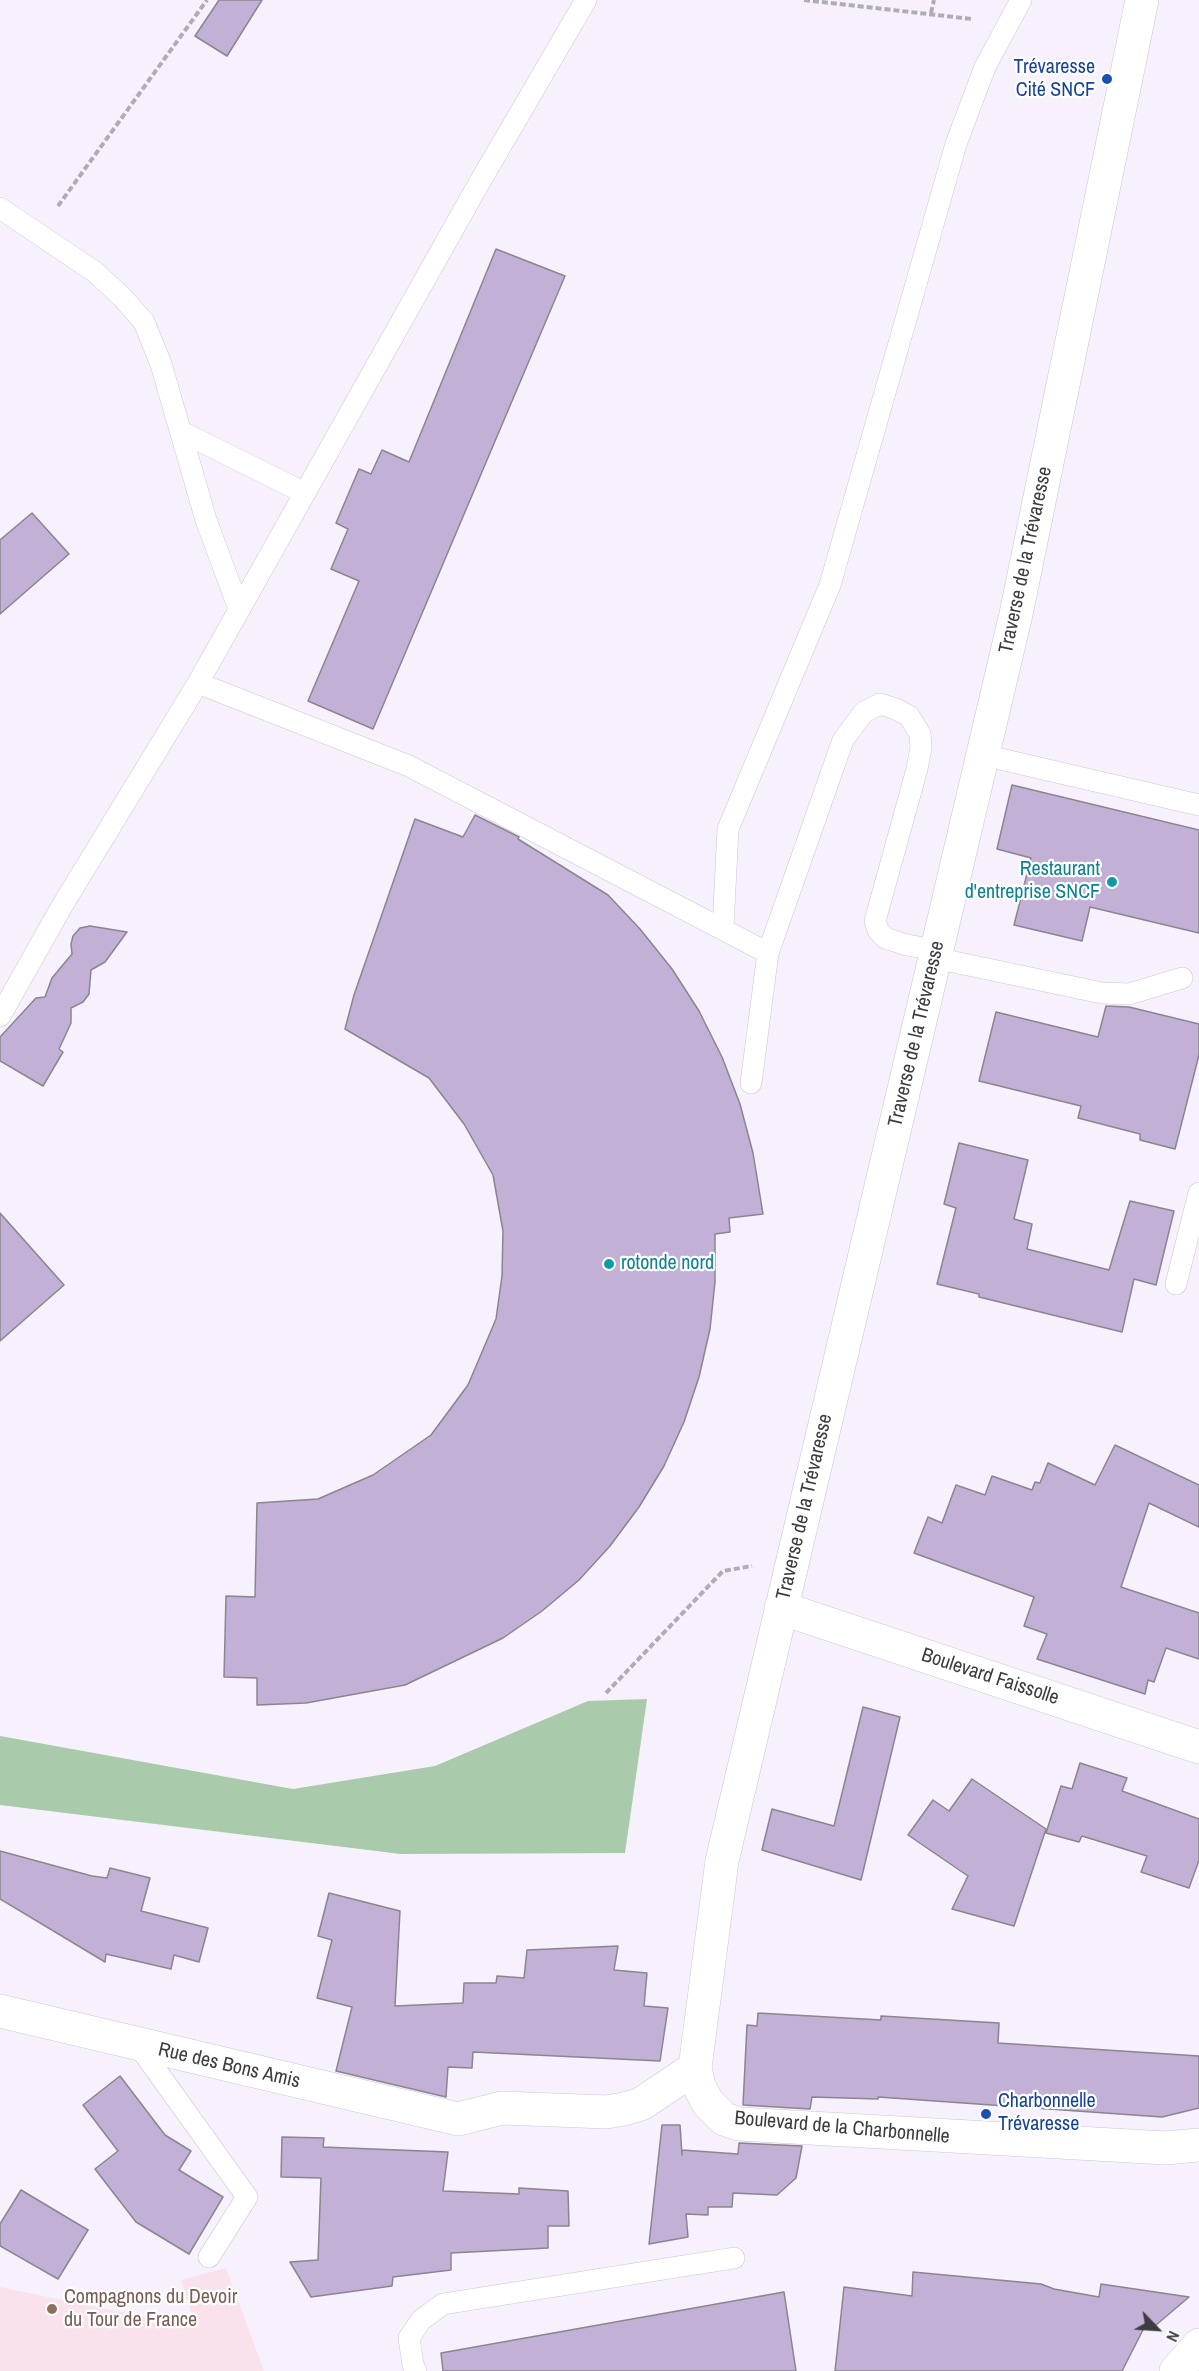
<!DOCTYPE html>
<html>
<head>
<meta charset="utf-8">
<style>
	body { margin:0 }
	#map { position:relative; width:1199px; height:2371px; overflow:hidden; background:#f6f1fc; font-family:"Archivo Narrow",sans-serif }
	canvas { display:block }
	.north { position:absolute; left:1127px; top:2299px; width:60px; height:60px; -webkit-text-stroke:4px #fff; paint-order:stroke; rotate:115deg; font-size:16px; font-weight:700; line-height:24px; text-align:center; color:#3e3c40 }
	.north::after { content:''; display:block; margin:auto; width:21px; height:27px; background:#3e3c40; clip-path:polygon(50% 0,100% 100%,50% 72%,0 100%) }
</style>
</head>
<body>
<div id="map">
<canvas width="1199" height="2371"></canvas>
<div class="north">N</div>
</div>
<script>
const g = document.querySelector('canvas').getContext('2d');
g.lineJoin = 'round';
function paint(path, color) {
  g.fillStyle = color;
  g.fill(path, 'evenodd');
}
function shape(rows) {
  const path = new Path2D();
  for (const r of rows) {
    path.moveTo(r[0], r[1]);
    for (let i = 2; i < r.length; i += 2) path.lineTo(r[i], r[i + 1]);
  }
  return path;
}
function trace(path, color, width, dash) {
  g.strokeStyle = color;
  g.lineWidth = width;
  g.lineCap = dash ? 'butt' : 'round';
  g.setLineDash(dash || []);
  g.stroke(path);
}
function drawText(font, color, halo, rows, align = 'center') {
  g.font = font + ' "Archivo Narrow",sans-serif';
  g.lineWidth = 4.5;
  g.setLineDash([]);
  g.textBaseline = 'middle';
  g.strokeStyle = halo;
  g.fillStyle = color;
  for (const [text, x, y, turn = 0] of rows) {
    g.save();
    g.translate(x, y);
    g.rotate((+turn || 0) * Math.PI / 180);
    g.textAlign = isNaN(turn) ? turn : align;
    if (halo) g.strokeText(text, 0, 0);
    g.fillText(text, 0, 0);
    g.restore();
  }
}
paint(shape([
	[226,2268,264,2371,0,2371,0,2287,196,2328,181,2280]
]), '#fae2ed');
paint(shape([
	[647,1699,625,1853,401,1854,0,1805,0,1736,293,1789,435,1766,588,1701]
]), '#aacbab');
const building = shape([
	[219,0,262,0,227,56,195,36,219,0],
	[496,249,565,276,373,729,308,701,359,581,331,569,348,529,336,523,359,469,371,474,382,450,409,462,496,249],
	[32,513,69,554,0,614,0,540,32,513],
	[1012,785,1199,830,1199,933,1090,907,1082,941,1014,925,1031,858,997,849,1012,785],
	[475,815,519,837,518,839,608,895,640,929,672,969,699,1011,722,1057,740,1104,753,1153,763,1214,729,1218,730,1232,715,1234,715,1282,710,1329,699,1377,684,1422,664,1466,639,1507,610,1546,579,1580,542,1611,503,1638,405,1685,306,1703,257,1705,257,1678,224,1677,226,1596,255,1597,257,1503,318,1499,373,1475,431,1435,468,1385,496,1319,502,1276,503,1231,493,1175,464,1124,429,1078,345,1029,354,995,415,819,463,837,475,815],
	[90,926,127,932,105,962,91,970,89,994,83,1002,71,1008,71,1023,59,1049,63,1052,43,1086,0,1061,0,1037,36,998,45,997,52,978,72,954,71,944,73,936,80,928,90,926],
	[1106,1006,1129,1007,1199,1024,1199,1055,1175,1149,1140,1140,1140,1134,1078,1118,1081,1106,979,1081,996,1012,1098,1037,1106,1006],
	[959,1143,1028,1160,1014,1219,1032,1224,1027,1249,1109,1270,1130,1201,1174,1211,1156,1285,1134,1279,1122,1332,979,1297,979,1294,937,1284,956,1208,944,1204,959,1143],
	[0,1213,64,1285,0,1341,0,1213],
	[1115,1445,1199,1485,1199,1527,1149,1503,1121,1587,1199,1613,1199,1659,1166,1648,1154,1682,1148,1680,1145,1694,1037,1659,1047,1634,1024,1626,1034,1597,914,1553,928,1517,942,1523,956,1485,985,1495,992,1476,1032,1490,1035,1482,1040,1483,1048,1463,1095,1485,1115,1445],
	[863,1707,900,1717,861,1880,762,1850,772,1809,834,1826,863,1707],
	[1080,1763,1127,1778,1122,1791,1199,1819,1199,1860,1189,1888,1141,1872,1147,1856,1082,1836,1079,1842,1046,1833,1061,1786,1072,1789,1080,1763],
	[972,1779,1046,1829,1014,1926,952,1909,968,1876,908,1835,933,1800,949,1811,972,1779],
	[0,1851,92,1876,107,1878,110,1868,150,1878,141,1911,208,1928,199,1962,174,1955,171,1969,106,1954,105,1962,0,1899,0,1851],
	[329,1893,400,1911,395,2006,463,2003,464,1983,496,1983,497,1976,524,1978,527,1950,618,1946,614,1970,647,1973,644,2006,668,2008,660,2061,473,2052,472,2068,448,2067,446,2097,336,2071,352,2007,317,1998,332,1940,318,1936,329,1893],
	[758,2013,881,2020,881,2016,999,2023,998,2043,1199,2056,1199,2108,1162,2117,878,2097,878,2099,812,2097,810,2109,743,2105,747,2025,757,2026,758,2013],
	[120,2076,165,2135,191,2151,179,2170,223,2197,189,2254,136,2222,95,2169,118,2151,83,2105,120,2076],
	[662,2125,680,2125,682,2155,682,2150,738,2154,739,2143,802,2146,796,2178,777,2195,733,2193,732,2207,708,2207,708,2215,686,2214,688,2237,649,2244,662,2125],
	[282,2137,324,2138,323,2147,448,2152,443,2191,519,2194,519,2188,568,2191,569,2226,548,2226,548,2248,451,2253,451,2270,393,2277,392,2286,311,2297,290,2262,318,2260,321,2178,281,2177,282,2137],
	[21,2190,88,2230,58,2279,0,2246,0,2224,21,2190],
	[913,2272,1041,2284,1054,2289,1099,2297,1101,2284,1189,2297,1156,2325,1146,2324,1122,2371,835,2371,844,2287,912,2296,913,2272],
	[784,2292,796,2371,443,2371,441,2353,784,2292]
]);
paint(building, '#c3b0d7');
trace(building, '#8a868f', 1.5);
const service = shape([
	[0,208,95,272,123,298,144,322,161,364,206,520,239,609],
	[182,432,305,493],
	[198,683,409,766,768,953],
	[983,755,1199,805],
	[723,928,728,829,830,585,956,144,985,67,1021,0],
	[935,958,1102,993,1129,994,1182,978],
	[0,1016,62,906,198,683,478,185,586,0],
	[751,1083,768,953,843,740,864,712,880,704,896,709,909,716,920,734,921,747,917,769,875,921,878,930,885,938,907,945,936,950],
	[1176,1284,1199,1193],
	[138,2045,247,2197,209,2257],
	[416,2371,413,2365,409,2338,421,2320,443,2304,734,2258]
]);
const minor = shape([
	[1142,0,1016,614,722,1861,695,2068,699,2086,708,2103,724,2119,739,2124,1166,2148,1199,2145],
	[781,1608,1199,1747],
	[0,2011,458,2119,502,2108,606,2112,624,2109,641,2104,695,2068]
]);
const tertiary = shape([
	[1176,2371,1199,2345]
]);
trace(service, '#ccc7d1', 22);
trace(minor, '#ccc7d1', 34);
trace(tertiary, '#ccc7d1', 34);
trace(shape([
	[804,0,972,19],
	[931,13,934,0],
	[58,206,207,0],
	[606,1693,723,1571,752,1566]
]), '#b0acb4', 4, [6, 3]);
trace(service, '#fff', 21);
trace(minor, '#fff', 33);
trace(tertiary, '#fff', 33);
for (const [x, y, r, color] of [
	[1107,79,6,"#1a4fb4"],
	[1112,882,6,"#0f9aa8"],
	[609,1264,6,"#0f9aa8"],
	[986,2114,6,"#1a4fb4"],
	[52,2309,6,"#8d6e63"]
]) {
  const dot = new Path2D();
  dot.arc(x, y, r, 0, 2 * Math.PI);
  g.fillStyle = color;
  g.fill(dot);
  trace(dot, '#fff', 2);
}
drawText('20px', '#164399', '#fff', [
	["Trévaresse",1095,68],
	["Cité SNCF",1095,91],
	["Charbonnelle",998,2102,"left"],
	["Trévaresse",998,2125,"left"]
], 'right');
drawText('20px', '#3e3c40', '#fff', [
	["Traverse de la Trévaresse",1026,560,-78],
	["Traverse de la Trévaresse",917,1034,-77],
	["Traverse de la Trévaresse",805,1507,-77],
	["Boulevard Faissolle",990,1677,18],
	["Rue des Bons Amis",229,2066,13],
	["Boulevard de la Charbonnelle",842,2128,5]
]);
drawText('20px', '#0d838f', '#fff', [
	["Restaurant",1100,870],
	["d'entreprise SNCF",1100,893],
	["rotonde nord",621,1264,"left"]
], 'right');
drawText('20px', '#785e54', '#fff', [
	["Compagnons du Devoir",64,2298],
	["du Tour de France",64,2321]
], 'left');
</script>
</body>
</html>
